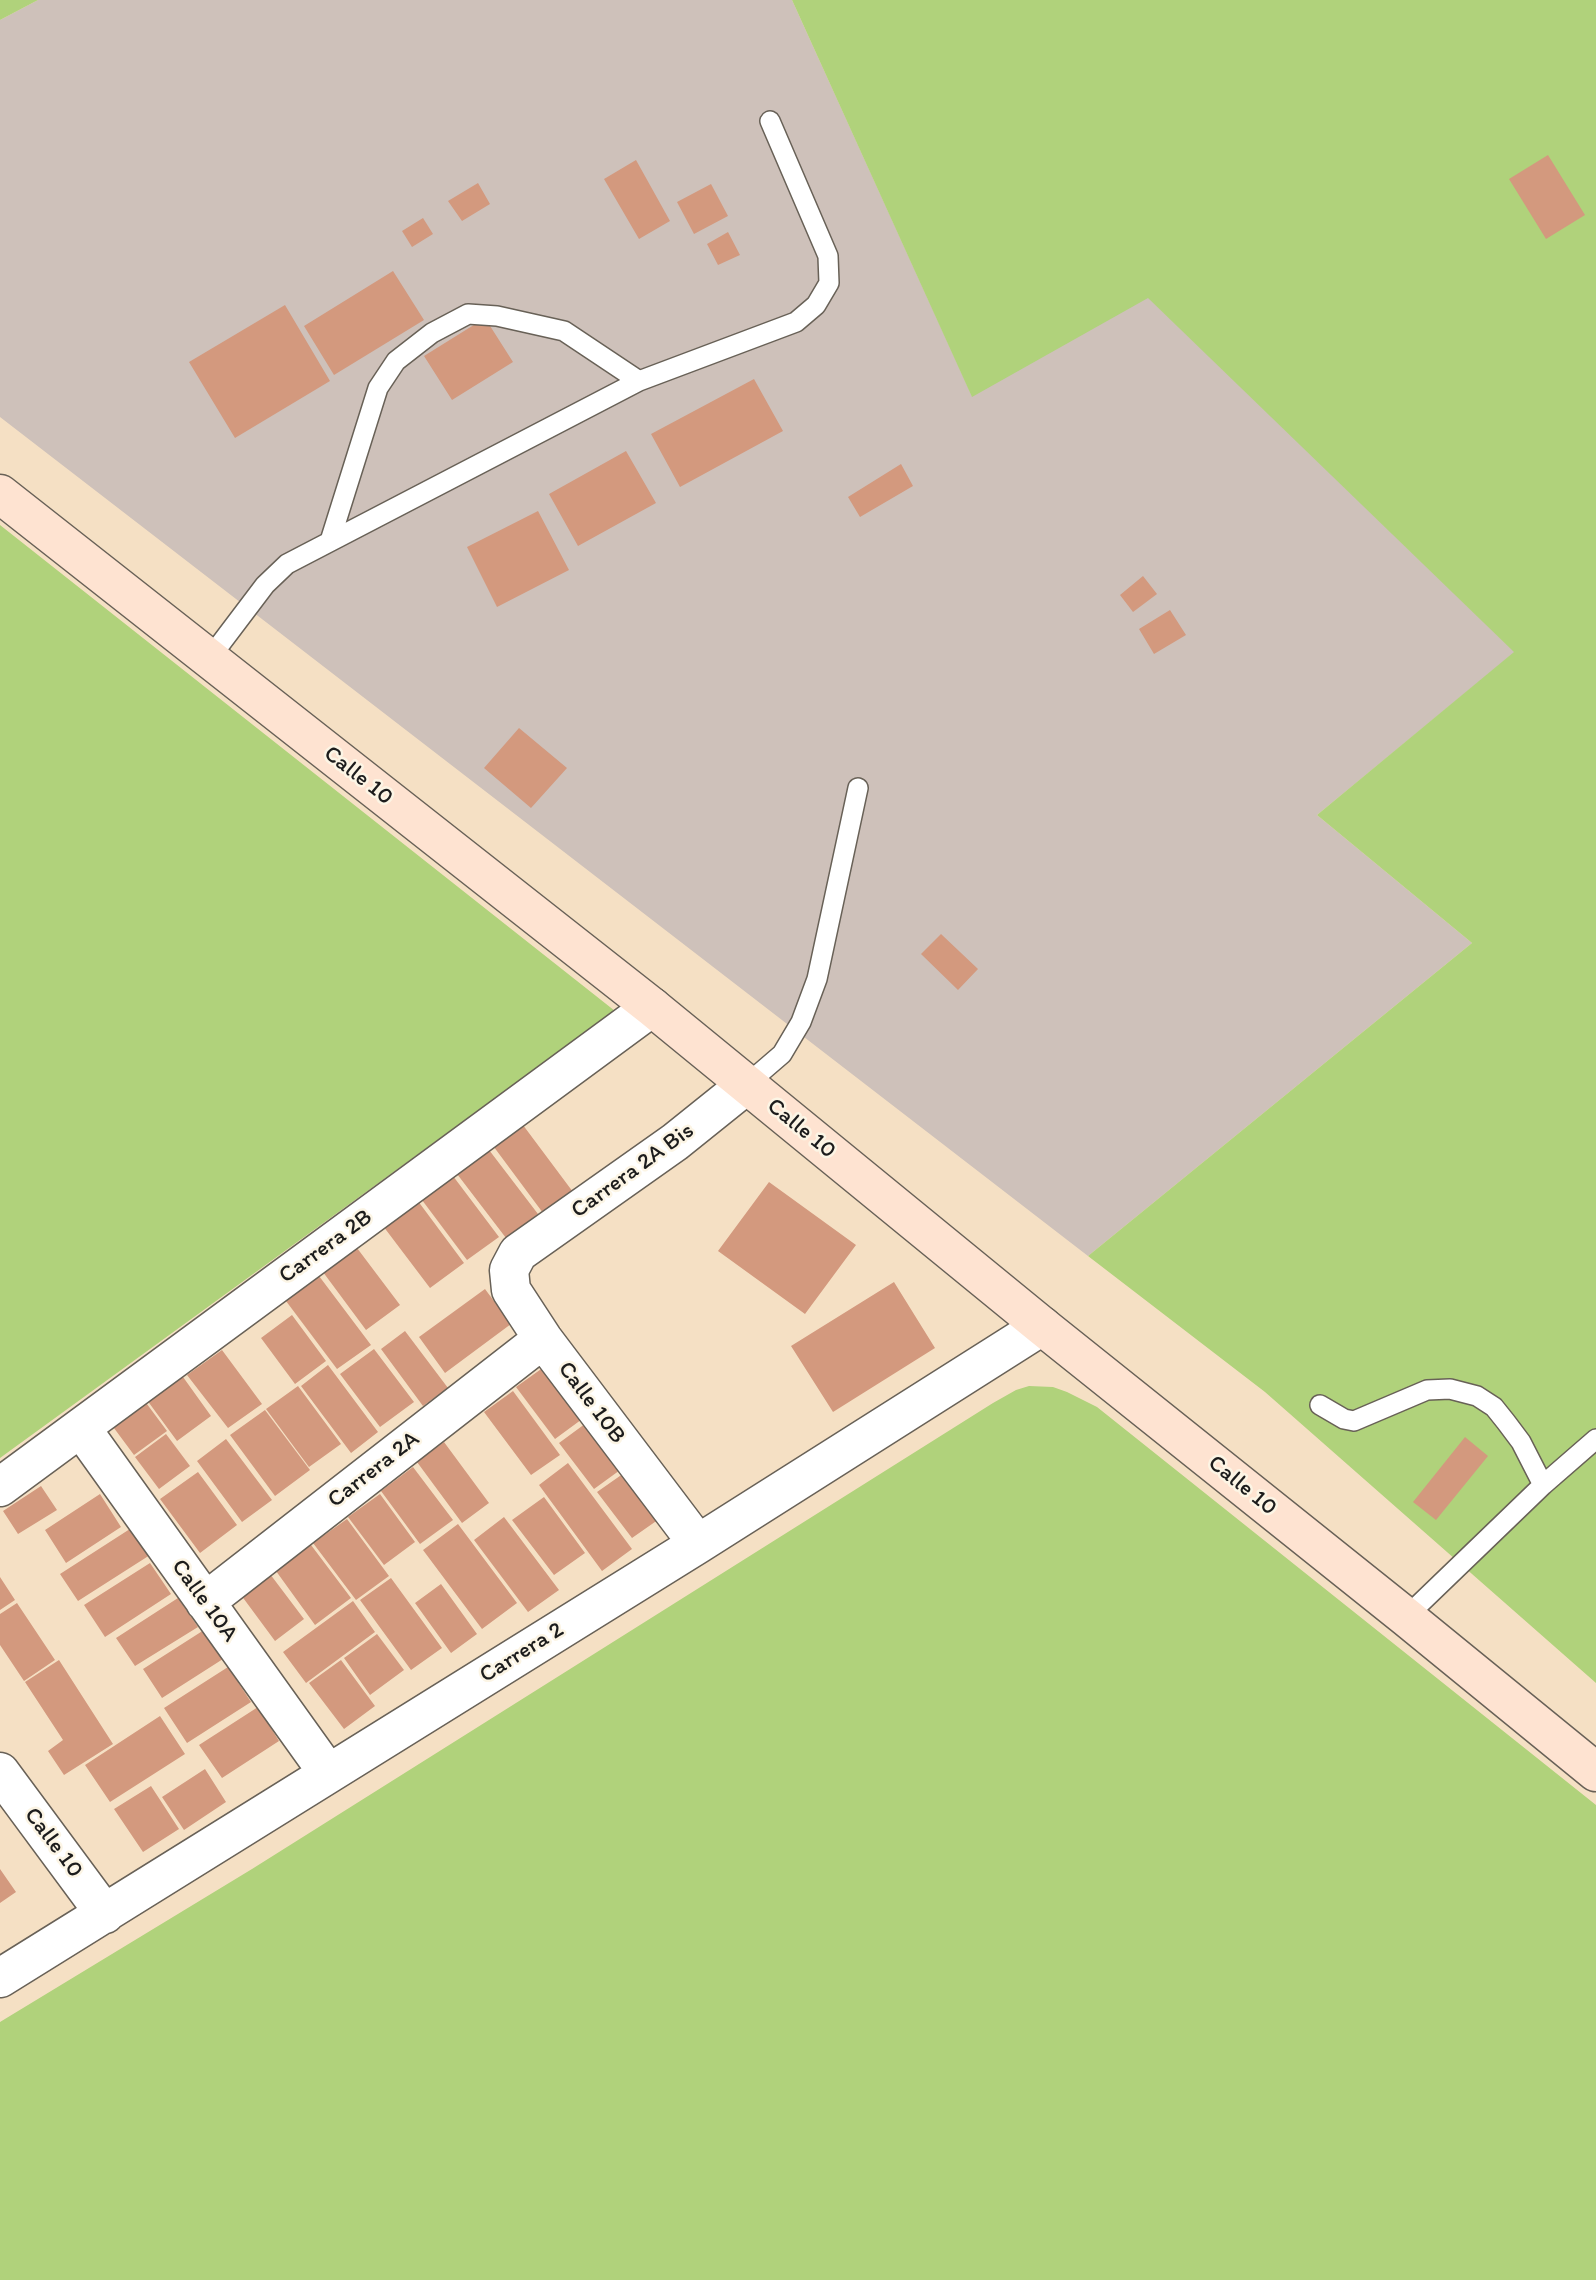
<!DOCTYPE html>
<html>
<head>
<meta charset="utf-8">
<style>
	body { margin:0 }
	canvas { display:block; background:#f5e0c4 }
</style>
</head>
<body>
<canvas width="1596" height="2280"></canvas>
<script>
const g = document.querySelector('canvas').getContext('2d');
g.lineJoin = 'round';
function paint(path, color) {
  g.fillStyle = color;
  g.fill(path, 'evenodd');
}
function shape(rows) {
  const path = new Path2D();
  for (const r of rows) {
    path.moveTo(r[0], r[1]);
    for (let i = 2; i < r.length; i += 2) path.lineTo(r[i], r[i + 1]);
  }
  return path;
}
function trace(path, color, width, dash) {
  g.strokeStyle = color;
  g.lineWidth = width;
  g.lineCap = dash ? 'butt' : 'round';
  g.setLineDash(dash || []);
  g.stroke(path);
}
function drawText(font, color, halo, rows, align = 'center') {
  g.font = font + ' Itim,sans-serif';
  g.lineWidth = 5;
  g.setLineDash([]);
  g.textBaseline = 'middle';
  g.strokeStyle = halo;
  g.fillStyle = color;
  for (const [text, x, y, turn = 0] of rows) {
    g.save();
    g.translate(x, y);
    g.rotate((+turn || 0) * Math.PI / 180);
    g.textAlign = isNaN(turn) ? turn : align;
    if (halo) g.strokeText(text, 0, 0);
    g.fillText(text, 0, 0);
    g.restore();
  }
}
paint(shape([
	[38,0,792,0,972,396,1148,297,1515,652,1317,815,1472,943,1088,1256,0,417,0,20]
]), '#cec1ba');
paint(shape([
	[0,0,38,0,0,20],
	[792,0,1596,0,1596,1683,1265,1392,1088,1256,1472,943,1317,815,1514,652,1148,298,972,397],
	[0,525,615,1011,0,1458],
	[1029,1386,1053,1387,1067,1392,1097,1407,1596,1805,1596,2280,0,2280,0,2022,252,1869,993,1403,1016,1390]
]), '#b0d27b');
paint(shape([
	[1548,155,1585,215,1546,239,1509,179],
	[636,160,670,221,639,239,604,179],
	[478,183,490,204,462,221,448,201],
	[711,184,728,216,694,234,677,202],
	[423,218,433,234,412,247,402,231],
	[728,232,740,255,718,265,707,244],
	[393,271,424,320,334,375,304,326],
	[285,305,330,381,235,438,189,362],
	[485,318,513,362,452,400,424,356],
	[754,379,783,431,680,487,651,434],
	[626,451,656,503,578,546,549,494],
	[901,464,913,486,860,517,848,497],
	[538,511,569,570,497,607,467,547],
	[1143,576,1157,594,1133,612,1120,595],
	[1170,610,1186,635,1154,654,1139,629],
	[519,728,567,768,531,808,484,768],
	[941,934,978,969,958,990,921,954],
	[517,1117,573,1192,543,1213,488,1139],
	[486,1146,538,1214,506,1238,454,1170],
	[453,1176,499,1237,467,1260,422,1200],
	[769,1182,856,1245,805,1314,718,1251],
	[412,1193,464,1263,430,1288,377,1218],
	[354,1244,400,1305,366,1330,320,1268],
	[316,1272,371,1345,337,1369,283,1297],
	[894,1282,935,1348,833,1412,791,1346],
	[485,1289,511,1324,445,1373,419,1337],
	[292,1315,326,1361,295,1384,261,1338],
	[405,1331,448,1388,423,1406,381,1349],
	[374,1349,414,1402,380,1427,340,1374],
	[222,1350,262,1404,228,1428,187,1375],
	[551,1362,589,1414,555,1439,516,1387],
	[328,1365,378,1432,351,1453,301,1386],
	[178,1370,211,1416,177,1441,144,1396],
	[298,1386,341,1444,309,1467,266,1409],
	[513,1391,560,1455,531,1475,484,1412],
	[141,1396,167,1431,134,1455,108,1420],
	[265,1410,310,1470,275,1496,230,1435],
	[593,1418,627,1465,594,1489,559,1443],
	[166,1434,190,1466,159,1489,135,1457],
	[1465,1437,1488,1456,1436,1520,1413,1502],
	[226,1439,272,1500,242,1522,197,1461],
	[444,1442,489,1503,462,1523,417,1462],
	[568,1463,632,1549,602,1571,539,1485],
	[413,1467,453,1520,420,1544,381,1491],
	[627,1471,662,1517,632,1538,597,1492],
	[198,1472,237,1525,200,1553,160,1499],
	[41,1486,57,1510,18,1534,3,1511],
	[100,1494,121,1527,66,1563,45,1530],
	[380,1494,415,1542,384,1565,348,1517],
	[544,1497,585,1553,554,1575,512,1520],
	[504,1517,559,1590,528,1612,474,1540],
	[347,1519,389,1576,356,1600,313,1543],
	[458,1524,517,1603,482,1629,423,1550],
	[133,1527,150,1555,78,1601,60,1574],
	[311,1545,351,1598,315,1625,276,1571],
	[150,1563,171,1594,105,1637,84,1605],
	[270,1574,304,1619,275,1641,241,1595],
	[0,1577,15,1600,0,1610],
	[391,1578,442,1648,411,1670,360,1600],
	[441,1584,477,1634,451,1653,415,1603],
	[178,1598,198,1627,135,1666,116,1638],
	[353,1601,375,1632,306,1683,283,1652],
	[17,1603,55,1660,24,1681,0,1645,0,1614],
	[204,1630,223,1659,162,1698,143,1669],
	[377,1634,404,1670,370,1695,344,1658],
	[59,1660,113,1744,64,1775,48,1751,63,1740,25,1682],
	[341,1660,375,1706,344,1729,309,1683],
	[228,1667,251,1702,187,1743,164,1708],
	[258,1707,279,1741,222,1778,199,1745],
	[160,1716,185,1754,110,1802,85,1765],
	[205,1769,226,1802,184,1830,162,1797],
	[151,1786,179,1829,143,1852,114,1809],
	[0,1869,16,1892,0,1903]
]), '#d3997e');
const lane = shape([
	[330,541,378,388,396,361,432,333,468,314,497,316,564,331,639,381],
	[209,659,265,585,287,564,639,381,796,322,816,305,829,283,828,256,770,121],
	[746,1085,782,1054,801,1022,817,979,858,788],
	[1320,1405,1344,1419,1354,1421,1427,1390,1450,1389,1477,1396,1494,1407,1506,1422,1521,1442,1543,1485],
	[1406,1617,1543,1485,1596,1439]
]);
const street = shape([
	[81,1428,328,1773],
	[0,1487,652,1007],
	[698,1544,543,1339,511,1290,509,1270,518,1253,675,1142,746,1085],
	[205,1602,543,1339],
	[0,1772,105,1914],
	[0,1978,698,1544,1042,1326]
]);
const secondary = shape([
	[0,494,652,1007,1042,1326,1406,1617,1596,1772]
]);
trace(lane, '#686157', 22);
trace(street, '#686157', 41);
trace(secondary, '#686157', 41);
trace(lane, '#fff', 19);
trace(street, '#fff', 38);
trace(secondary, '#fee3d1', 38);
drawText('23px', '#1c1c1c', '#fcf5e5', [
	["Calle 10",358,776,38],
	["Calle 10",801,1129,39],
	["Carrera 2A Bis",633,1171,-36],
	["Carrera 2B",326,1247,-36],
	["Calle 10B",591,1403,53],
	["Carrera 2A",374,1470,-38],
	["Calle 10",1242,1486,39],
	["Calle 10A",204,1601,54],
	["Carrera 2",522,1653,-32],
	["Calle 10",53,1843,53]
]);
</script>
</body>
</html>
